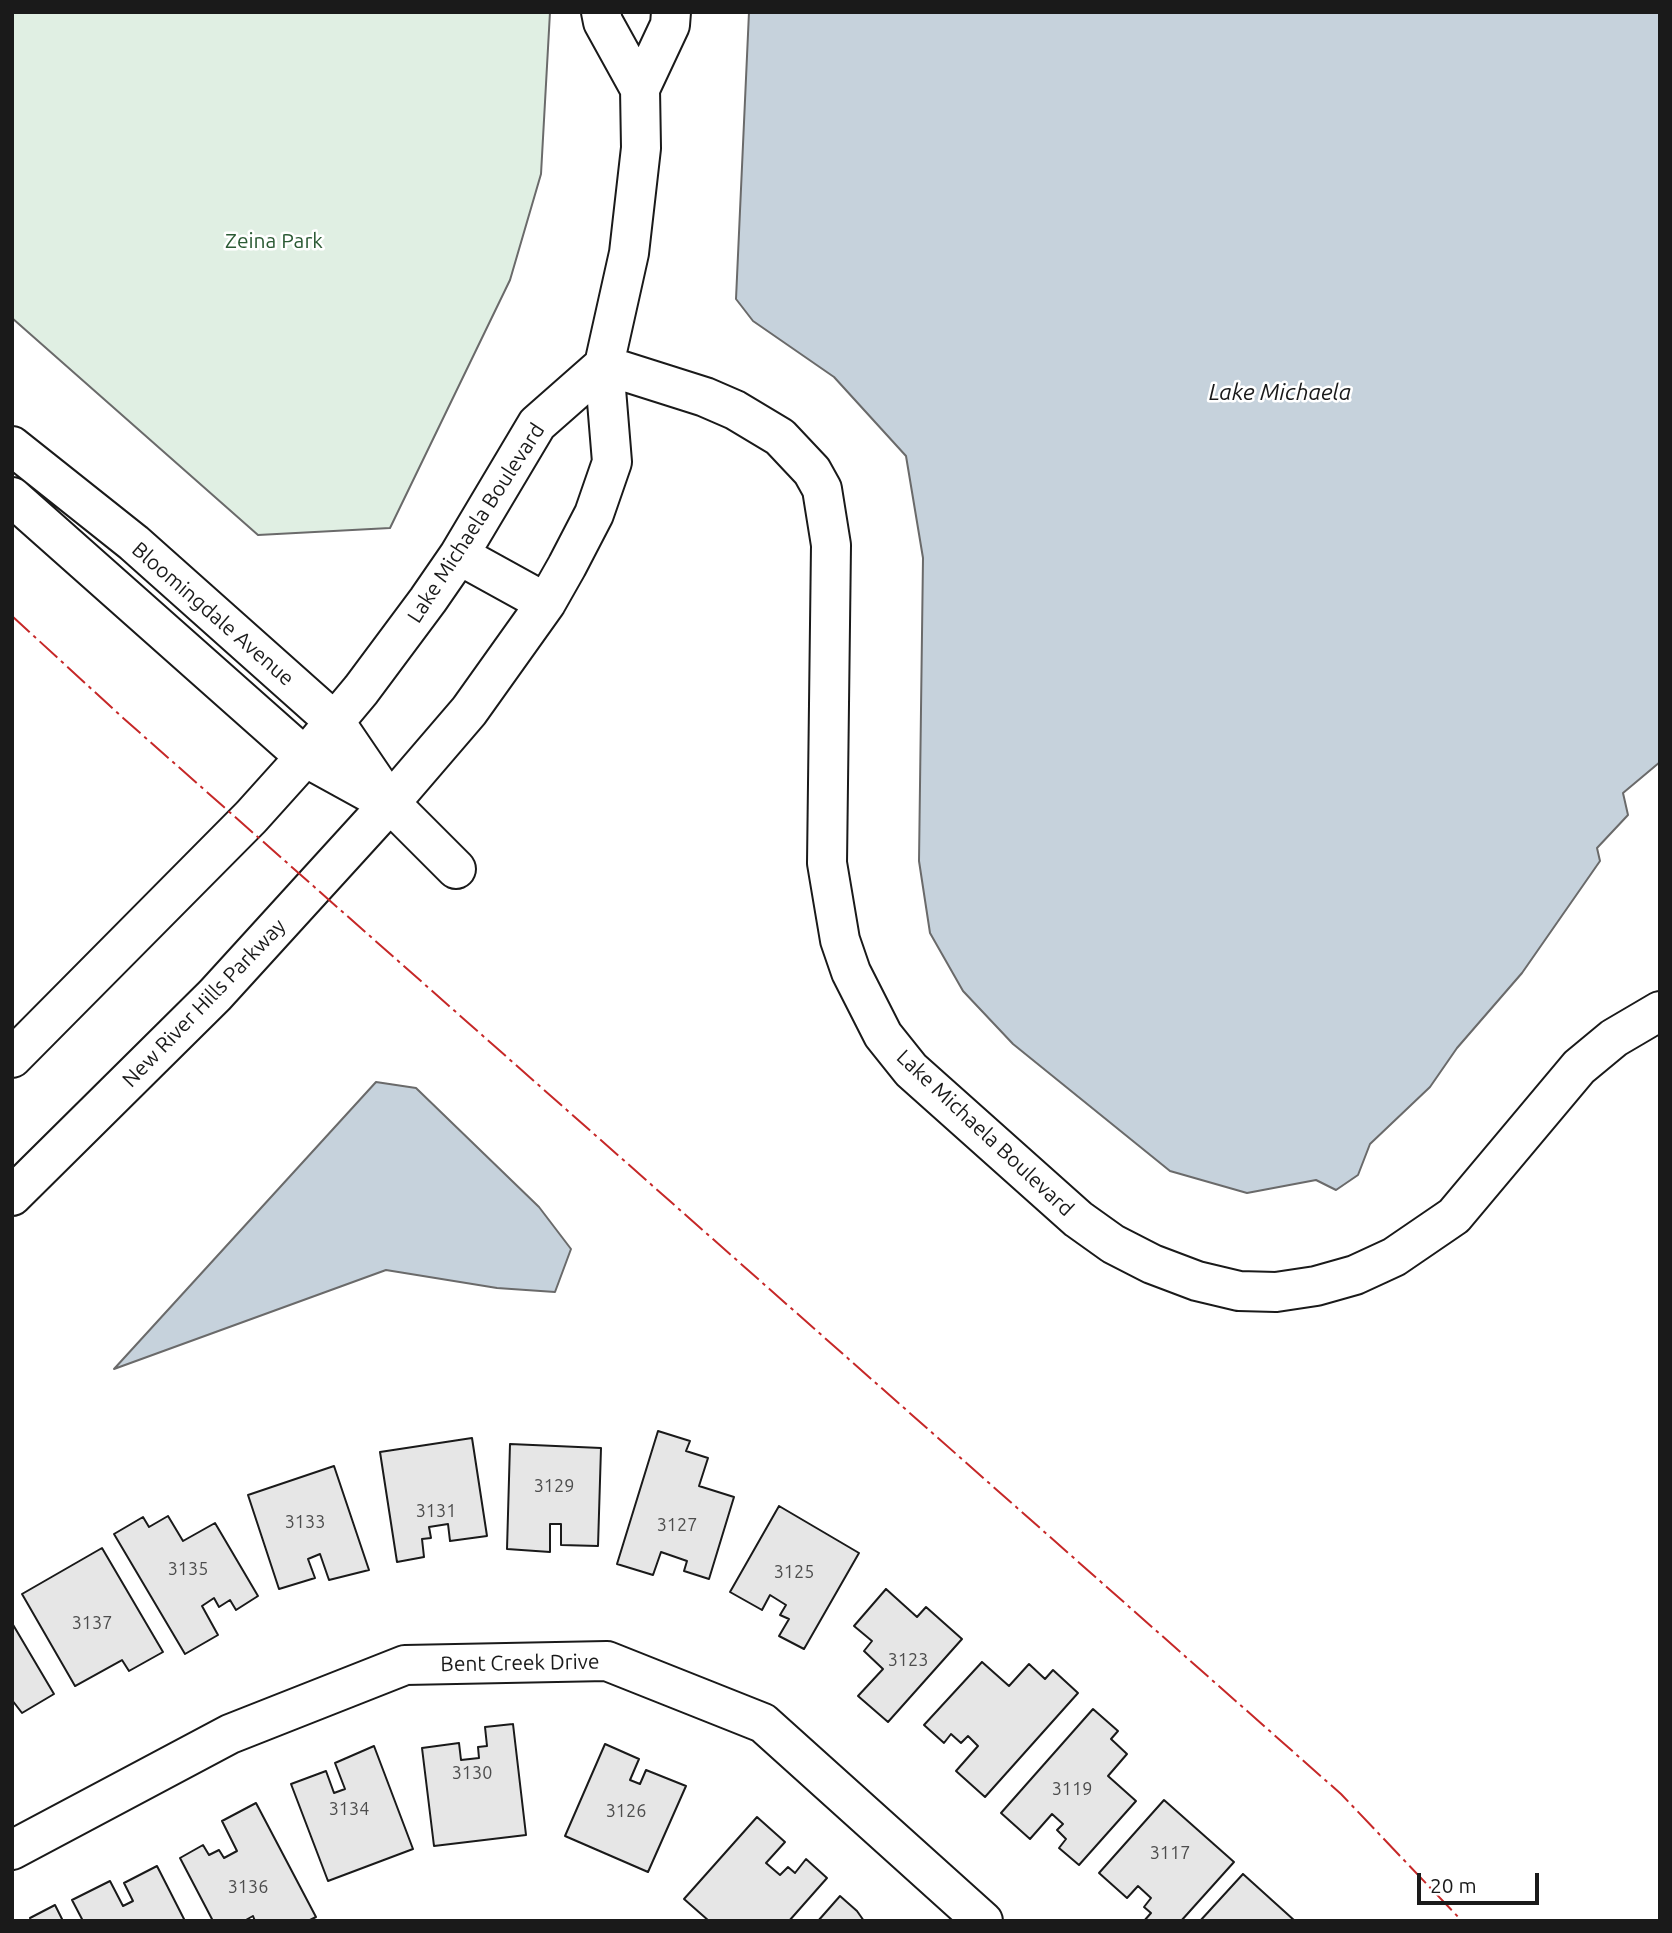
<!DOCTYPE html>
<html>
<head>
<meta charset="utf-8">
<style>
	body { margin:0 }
	#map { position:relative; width:1672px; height:1933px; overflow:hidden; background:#fff; font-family:Ubuntu,sans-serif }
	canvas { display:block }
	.frame { position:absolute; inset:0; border:14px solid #1a1a1a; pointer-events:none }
	.scale { position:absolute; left:1417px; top:1873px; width:122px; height:32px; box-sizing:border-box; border:4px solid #1a1a1a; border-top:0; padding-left:9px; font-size:21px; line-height:24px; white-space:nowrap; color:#1a1a1a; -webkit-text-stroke:5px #fff; paint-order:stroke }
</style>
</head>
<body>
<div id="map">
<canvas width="1672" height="1933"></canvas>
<div class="frame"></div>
<div class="scale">20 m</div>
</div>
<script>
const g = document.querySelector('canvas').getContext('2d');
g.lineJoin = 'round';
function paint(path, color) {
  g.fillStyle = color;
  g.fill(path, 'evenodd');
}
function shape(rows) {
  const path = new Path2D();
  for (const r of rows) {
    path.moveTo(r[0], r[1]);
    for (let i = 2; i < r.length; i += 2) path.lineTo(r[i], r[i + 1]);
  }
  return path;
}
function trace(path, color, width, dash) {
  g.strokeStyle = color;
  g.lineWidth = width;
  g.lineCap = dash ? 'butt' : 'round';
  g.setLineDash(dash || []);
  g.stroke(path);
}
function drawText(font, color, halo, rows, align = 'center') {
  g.font = font + ' Ubuntu,sans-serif';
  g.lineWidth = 5;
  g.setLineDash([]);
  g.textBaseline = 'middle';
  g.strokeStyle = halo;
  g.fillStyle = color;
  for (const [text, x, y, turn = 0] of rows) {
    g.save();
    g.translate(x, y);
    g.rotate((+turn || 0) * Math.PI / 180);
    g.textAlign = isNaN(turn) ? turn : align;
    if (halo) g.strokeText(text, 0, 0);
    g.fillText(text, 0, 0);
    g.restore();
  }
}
const green = shape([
	[12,12,550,12,541,174,510,280,390,528,258,535,12,318,12,12]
]);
paint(green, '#e0efe3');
trace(green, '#6a6a6a', 2);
const water = shape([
	[749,12,1660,12,1660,762,1623,793,1628,815,1597,848,1600,861,1522,973,1457,1048,1430,1087,1370,1144,1358,1175,1336,1190,1316,1180,1247,1193,1170,1171,1013,1044,963,991,930,933,919,861,923,558,906,456,834,377,753,321,736,299,749,12],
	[376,1082,416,1088,539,1207,571,1249,555,1292,497,1288,386,1270,114,1369,376,1082]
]);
paint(water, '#c6d2dc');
trace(water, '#6a6a6a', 2);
const building = shape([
	[658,1431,690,1441,686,1451,708,1458,699,1486,734,1497,709,1579,684,1571,687,1561,661,1552,653,1575,617,1564,658,1431],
	[472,1438,487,1536,450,1541,448,1524,429,1527,431,1538,422,1539,424,1557,397,1562,380,1452,472,1438],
	[510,1444,601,1448,598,1546,561,1545,561,1524,550,1524,550,1552,507,1549,510,1444],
	[334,1466,369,1570,329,1580,320,1554,308,1559,315,1578,279,1589,248,1495,334,1466],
	[779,1506,859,1553,804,1649,779,1636,789,1619,780,1615,786,1605,770,1595,762,1610,730,1592,779,1506],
	[168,1516,183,1541,215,1523,258,1596,236,1610,230,1600,219,1607,214,1598,202,1606,218,1635,185,1654,114,1534,143,1517,149,1527,168,1516],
	[102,1548,163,1652,129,1671,122,1660,75,1686,22,1594,102,1548],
	[886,1589,917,1617,926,1607,962,1639,888,1722,858,1696,883,1669,864,1651,872,1641,854,1626,886,1589],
	[12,1623,54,1694,22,1713,12,1700,12,1623],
	[982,1662,1009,1686,1029,1664,1045,1679,1053,1670,1078,1693,985,1797,956,1771,978,1746,968,1736,961,1743,951,1734,944,1743,924,1725,982,1662],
	[1093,1709,1118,1731,1111,1739,1127,1754,1108,1776,1136,1801,1079,1865,1059,1848,1066,1839,1057,1830,1063,1824,1052,1814,1030,1839,1001,1813,1093,1709],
	[513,1724,526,1835,434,1846,422,1748,459,1743,461,1760,479,1758,478,1747,487,1746,485,1727,513,1724],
	[605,1744,639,1759,630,1780,640,1784,646,1770,686,1786,648,1872,565,1836,605,1744],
	[374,1746,413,1849,328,1881,291,1784,326,1771,334,1793,345,1789,335,1763,374,1746],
	[1164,1800,1234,1862,1181,1921,1144,1921,1151,1913,1144,1907,1151,1898,1138,1886,1127,1898,1099,1873,1164,1800],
	[256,1803,316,1917,308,1921,255,1921,253,1916,244,1921,213,1921,180,1858,203,1845,209,1855,219,1850,224,1858,237,1851,222,1821,256,1803],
	[757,1817,785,1842,766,1863,780,1875,788,1867,795,1873,806,1859,827,1878,789,1921,709,1921,684,1899,757,1817],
	[157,1866,185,1921,83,1921,72,1900,110,1881,123,1906,133,1901,124,1883,157,1866],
	[1243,1874,1295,1921,1200,1921,1243,1874],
	[840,1896,857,1911,864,1921,818,1921,840,1896],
	[55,1905,63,1921,31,1921,30,1918,55,1905]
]);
paint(building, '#e6e6e6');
trace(building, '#1a1a1a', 2);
const minor = shape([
	[601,12,603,22,640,89],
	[604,365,705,397,735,410,780,437,812,471,822,489,831,545,827,863,840,940,851,972,883,1035,911,1070,1078,1219,1113,1244,1152,1264,1197,1281,1239,1291,1276,1292,1316,1286,1355,1275,1394,1257,1454,1216,1579,1067,1614,1038,1660,1011],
	[12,446,134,543,335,722,390,803,456,869],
	[12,497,305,757,385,801],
	[459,555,546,603],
	[12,1058,251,817,305,757,361,690,428,600,459,555,537,424,604,365],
	[12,1196,215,995,390,803,469,711,546,603,567,566,594,514,612,462,604,365,629,253,641,148,640,89,670,25,671,12],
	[12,1850,230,1734,405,1665,607,1661,763,1723,983,1921]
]);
trace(minor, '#1a1a1a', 42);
trace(minor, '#fff', 38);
trace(shape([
	[12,616,122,717,1341,1794,1462,1921]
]), '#c62828', 2, [24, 5, 3.5, 5]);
drawText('18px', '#4d4d4d', null, [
	["3129",554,1486],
	["3131",436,1511],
	["3133",305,1522],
	["3127",677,1525],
	["3135",188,1569],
	["3125",794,1572],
	["3137",92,1623],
	["3123",908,1660],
	["3130",472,1773],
	["3119",1072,1789],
	["3134",349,1809],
	["3126",626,1811],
	["3117",1170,1853],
	["3136",248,1887]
]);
drawText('21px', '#2b5a34', '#fff', [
	["Zeina Park",274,241]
]);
drawText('21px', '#1a1a1a', '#fff', [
	["Lake Michaela Boulevard",476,523,-57],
	["Bloomingdale Avenue",213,614,41],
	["New River Hills Parkway",204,1003,-46],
	["Lake Michaela Boulevard",985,1133,43],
	["Bent Creek Drive",520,1663,-1]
]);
drawText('italic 23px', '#1a1a1a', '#fff', [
	["Lake Michaela",1280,392]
]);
</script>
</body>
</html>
